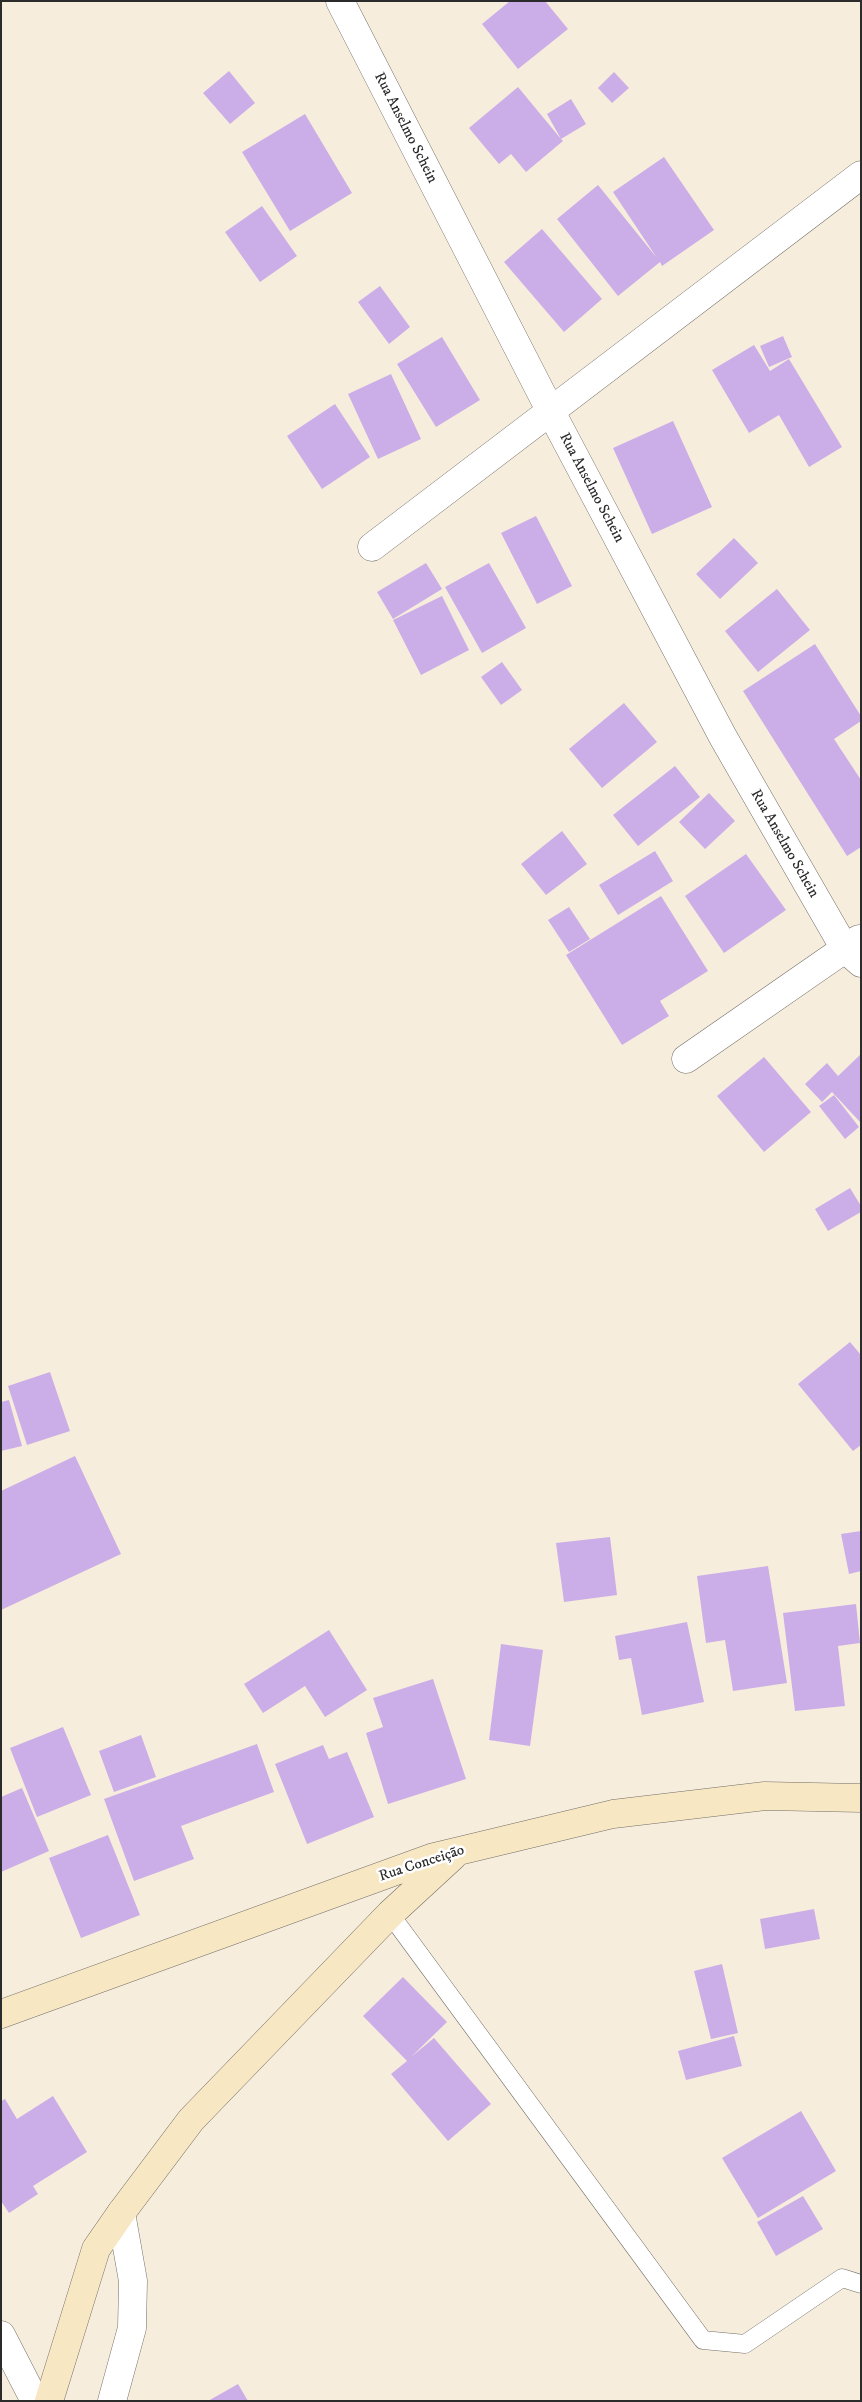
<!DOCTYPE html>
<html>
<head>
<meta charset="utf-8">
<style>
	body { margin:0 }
	#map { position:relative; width:862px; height:2402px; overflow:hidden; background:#f7eddc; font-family:"IM FELL DW Pica",serif }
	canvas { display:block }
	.frame { position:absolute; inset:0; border:2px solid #2b2b2b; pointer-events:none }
</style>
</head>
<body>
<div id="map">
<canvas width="862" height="2402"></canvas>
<div class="frame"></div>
</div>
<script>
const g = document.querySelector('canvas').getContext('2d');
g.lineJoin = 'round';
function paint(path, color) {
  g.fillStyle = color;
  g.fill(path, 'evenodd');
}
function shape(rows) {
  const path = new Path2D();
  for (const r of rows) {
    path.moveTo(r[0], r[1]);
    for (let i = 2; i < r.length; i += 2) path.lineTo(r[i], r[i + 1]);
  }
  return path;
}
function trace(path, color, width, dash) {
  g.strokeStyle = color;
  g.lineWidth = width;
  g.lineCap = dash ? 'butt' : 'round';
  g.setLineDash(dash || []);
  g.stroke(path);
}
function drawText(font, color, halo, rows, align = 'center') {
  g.font = font + ' "IM FELL DW Pica",serif';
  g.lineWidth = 5;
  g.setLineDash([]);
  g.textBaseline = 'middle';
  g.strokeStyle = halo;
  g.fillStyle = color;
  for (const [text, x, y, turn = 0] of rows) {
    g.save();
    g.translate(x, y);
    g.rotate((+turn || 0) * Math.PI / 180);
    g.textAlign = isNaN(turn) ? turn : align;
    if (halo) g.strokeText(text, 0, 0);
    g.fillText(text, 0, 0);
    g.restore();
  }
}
paint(shape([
	[510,1,545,1,568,29,518,69,482,24],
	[229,71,255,103,230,124,203,93],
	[614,72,629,88,612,103,598,88],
	[518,87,561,139,547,114,571,99,586,124,561,139,563,141,526,172,511,154,499,164,469,128],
	[305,114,352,193,290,231,242,152],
	[664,157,714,230,662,266,660,262,618,296,557,219,598,185,657,258,613,192],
	[262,206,297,256,260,282,225,232],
	[542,229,602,299,564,332,504,262],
	[380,286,410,327,389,344,358,302],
	[783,336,792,357,769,367,760,346],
	[442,337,480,400,436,427,397,364],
	[754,345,770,371,789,359,842,447,809,467,779,415,749,433,712,370],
	[391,374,421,439,378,459,348,394],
	[335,404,370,457,322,489,287,436],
	[673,421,712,507,652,534,613,448],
	[536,516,572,586,537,604,501,533],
	[734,538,758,563,720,599,696,574],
	[426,563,442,589,393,619,377,592],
	[489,563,526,628,482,653,445,587],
	[777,589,810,630,758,672,725,631],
	[442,596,469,650,421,675,393,620],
	[815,644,861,716,861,721,834,739,861,780,861,847,847,856,743,691],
	[502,662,522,690,501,705,481,677],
	[624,703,657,742,602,788,569,749],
	[675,766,700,797,638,846,613,815],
	[709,793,735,821,705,849,679,822],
	[562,831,587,864,546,895,521,864],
	[655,851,673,881,618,915,599,885],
	[746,854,786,910,724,953,685,896],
	[661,896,708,971,660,1001,669,1016,622,1045,566,955],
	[569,907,590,939,569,952,548,920],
	[861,1054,861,1123,832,1092,822,1102,805,1084,827,1063,838,1076],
	[764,1057,811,1112,764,1152,717,1096],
	[834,1095,859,1127,845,1139,819,1106],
	[850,1188,861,1206,861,1212,828,1231,815,1209],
	[850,1342,861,1355,861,1445,853,1451,798,1384],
	[50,1372,70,1431,27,1445,8,1386],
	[9,1400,22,1446,1,1451,1,1402],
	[75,1456,121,1554,1,1610,1,1491],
	[861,1531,861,1571,849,1574,841,1534],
	[610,1537,617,1595,564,1602,556,1543],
	[768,1566,787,1683,733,1691,725,1640,706,1643,697,1576],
	[856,1604,860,1643,838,1646,845,1706,795,1711,783,1613],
	[687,1622,704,1702,642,1715,631,1658,619,1660,615,1636],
	[329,1630,367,1690,325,1717,305,1686,263,1713,244,1684],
	[501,1644,543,1650,530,1746,489,1740],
	[433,1679,466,1779,388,1804,366,1733,383,1727,373,1698],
	[63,1727,91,1795,37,1817,10,1748],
	[141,1735,156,1777,114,1792,99,1751],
	[257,1744,274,1792,181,1826,194,1859,134,1881,104,1799],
	[323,1745,329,1759,347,1752,374,1817,307,1844,275,1764],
	[22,1788,49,1851,1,1872,1,1797],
	[108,1835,140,1915,81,1938,49,1858],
	[814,1909,820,1939,765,1949,760,1919],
	[722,1964,738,2033,711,2039,694,1971],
	[403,1977,447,2022,411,2057,434,2038,491,2104,448,2141,391,2074,407,2061,363,2016],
	[734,2036,742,2066,686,2080,678,2051],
	[53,2096,87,2152,33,2186,38,2194,9,2213,1,2201,1,2101,5,2099,17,2119],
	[801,2111,836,2171,758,2218,722,2158],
	[803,2196,823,2229,776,2256,757,2222],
	[238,2384,248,2401,208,2401]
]), '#cbaee8');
const lane = shape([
	[390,1914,703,2340,745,2344,842,2278,861,2284]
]);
const street = shape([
	[340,1,550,410,723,737,845,949,861,963],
	[372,547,861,175],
	[686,1059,859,939],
	[1,2335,35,2401],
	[112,2401,132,2328,133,2281,121,2213]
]);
const secondary = shape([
	[1,2014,434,1857,613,1814,765,1796,861,1798],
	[49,2401,96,2249,121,2213,191,2120,390,1914,453,1856]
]);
trace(lane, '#726f69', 19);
trace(street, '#726f69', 29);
trace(secondary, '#726f69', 29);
trace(lane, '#fff', 18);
trace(street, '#fff', 28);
trace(secondary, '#f8e7c3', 28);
drawText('15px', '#2b2b2b', '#fff', [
	["Rua Anselmo Schein",405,128,63],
	["Rua Anselmo Schein",591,488,62],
	["Rua Anselmo Schein",784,844,60],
	["Rua Conceição",422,1864,-18]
]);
</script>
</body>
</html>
